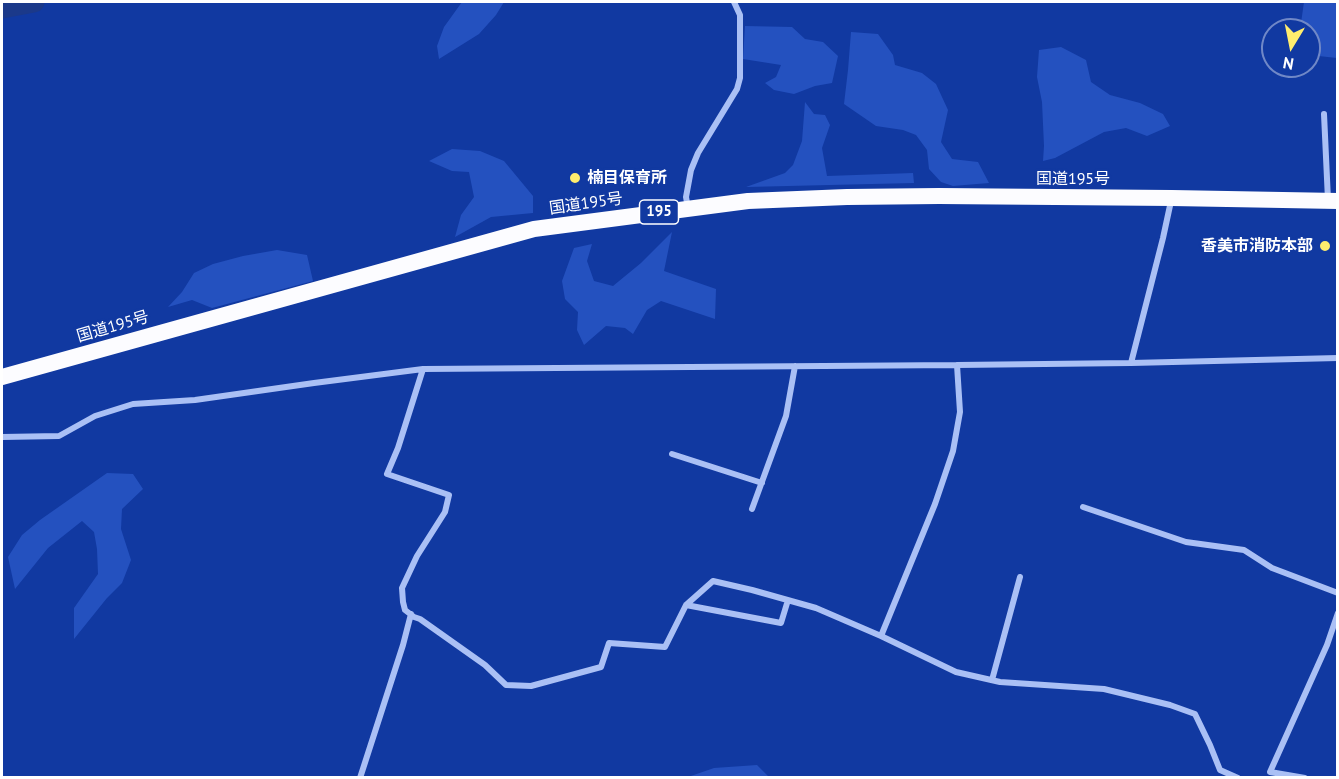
<!DOCTYPE html>
<html>
<head>
<meta charset="utf-8">
<style>
	body { margin:0 }
	#map { position:relative; width:1339px; height:779px; overflow:hidden; background:#1139a1; font-family:"PT Sans",sans-serif }
	canvas { display:block }
	.frame { position:absolute; inset:0; border:3px solid #fff; pointer-events:none }
	.north { position:absolute; left:1261px; top:18px; width:60px; height:60px; box-sizing:border-box; background:#1139a1; border:2px solid #7088c7; border-radius:50%; rotate:190deg; font-size:16px; font-weight:700; line-height:24px; text-align:center; color:#fff }
	.north::after { content:''; display:block; margin:auto; width:21px; height:27px; background:#ffed6e; clip-path:polygon(50% 0,100% 100%,50% 72%,0 100%) }
</style>
</head>
<body>
<div id="map">
<canvas width="1339" height="779"></canvas>
<div class="frame"></div>
<div class="north">N</div>
</div>
<script>
const g = document.querySelector('canvas').getContext('2d');
g.lineJoin = 'round';
function paint(path, color) {
  g.fillStyle = color;
  g.fill(path, 'evenodd');
}
function shape(rows) {
  const path = new Path2D();
  for (const r of rows) {
    path.moveTo(r[0], r[1]);
    for (let i = 2; i < r.length; i += 2) path.lineTo(r[i], r[i + 1]);
  }
  return path;
}
function trace(path, color, width, dash) {
  g.strokeStyle = color;
  g.lineWidth = width;
  g.lineCap = dash ? 'butt' : 'round';
  g.setLineDash(dash || []);
  g.stroke(path);
}
function drawText(font, color, halo, rows, align = 'center') {
  g.font = font + ' "PT Sans","Noto Sans JP",sans-serif';
  g.lineWidth = 5;
  g.setLineDash([]);
  g.textBaseline = 'middle';
  g.strokeStyle = halo;
  g.fillStyle = color;
  for (const [text, x, y, turn = 0] of rows) {
    g.save();
    g.translate(x, y);
    g.rotate((+turn || 0) * Math.PI / 180);
    g.textAlign = isNaN(turn) ? turn : align;
    if (halo) g.strokeText(text, 0, 0);
    g.fillText(text, 0, 0);
    g.restore();
  }
}
paint(shape([
	[462,2,504,2,496,15,479,34,439,59,437,46,444,27],
	[1304,2,1337,2,1337,58,1309,55,1309,30,1300,30],
	[745,26,792,27,805,39,823,42,838,56,832,83,815,86,794,94,774,90,765,83,776,77,781,65,743,59],
	[851,32,878,34,893,55,895,65,922,73,936,84,948,110,941,142,952,159,978,162,989,183,953,186,941,182,929,169,927,150,916,135,903,130,876,126,844,104,848,70],
	[1061,47,1086,60,1091,82,1110,95,1140,103,1163,114,1170,126,1147,136,1126,128,1104,132,1055,158,1043,161,1044,146,1042,102,1037,77,1039,50],
	[805,102,814,114,825,115,830,125,822,148,827,176,913,173,914,183,746,187,785,173,793,165,802,141],
	[452,149,480,151,504,161,533,196,533,213,491,217,455,237,461,215,474,197,469,172,452,171,429,161],
	[672,232,664,271,716,289,715,319,661,301,647,310,633,334,625,328,606,326,584,345,577,330,578,312,565,299,562,281,574,248,592,244,587,261,594,281,613,286,641,263],
	[277,250,307,255,313,281,212,308,192,300,168,307,182,292,194,273,213,264,243,256],
	[107,473,133,474,143,489,122,509,121,529,131,560,122,583,107,598,74,639,74,608,98,574,97,549,94,532,82,521,48,548,15,589,8,557,22,535,40,520],
	[757,765,769,777,688,777,714,768]
]), '#2451bf');
trace(shape([
	[2,8,34,2]
]), '#1b398a', 21);
trace(shape([
	[1324,114,1328,200],
	[688,208,686,197,691,170,698,153,737,89,740,78,740,15,734,2],
	[1131,363,1163,238,1171,201],
	[423,369,398,448,387,474,449,495,445,512,417,556,402,588,403,602,405,610,414,617,420,619,485,665,506,685,531,686,601,667,609,643,665,647,686,605,713,581,752,590,816,608,881,636,956,672,1000,682,1104,689,1170,705,1195,714,1210,745,1220,770,1238,778],
	[2,437,59,436,95,416,133,404,195,400,314,383,423,369,957,365,1131,363,1338,358],
	[672,454,762,483],
	[1083,507,1186,542,1244,550,1272,568,1338,593],
	[752,509,786,416,795,366],
	[686,605,781,623,788,600],
	[881,636,935,504,953,451,960,412,957,365],
	[992,680,1020,577],
	[360,778,403,645,411,614],
	[1305,778,1270,772,1327,645,1338,613]
]), '#aac0f5', 6);
trace(shape([
	[2,377,534,229,748,201,847,197,939,196,1172,198,1338,201]
]), '#fcfcff', 16);
for (const [x, y, r, color] of [
	[575,178,6,"#ffed6e"],
	[1325,246,6,"#ffed6e"]
]) {
  const dot = new Path2D();
  dot.arc(x, y, r, 0, 2 * Math.PI);
  g.fillStyle = color;
  g.fill(dot);
  trace(dot, '#1139a1', 2);
}
for (const [x, y, w] of [
	[659,212,39]
]) {
  const box = new Path2D();
  box.roundRect(x - w / 2, y - 12, w, 24, 4.5);
  g.fillStyle = '#1139a1';
  g.fill(box);
  trace(box, '#fff', 1.5);
}
drawText('bold 15px', '#fff', null, [
	["195",659,212]
]);
drawText('bold 16px', '#fff', '#1139a1', [
	["楠目保育所",587,178],
	["香美市消防本部",1313,246,"right"]
], 'left');
drawText('16px', '#fff', '#1139a1', [
	["国道195号",1073,179],
	["国道195号",586,204,-8],
	["国道195号",113,327,-16]
]);
</script>
</body>
</html>
